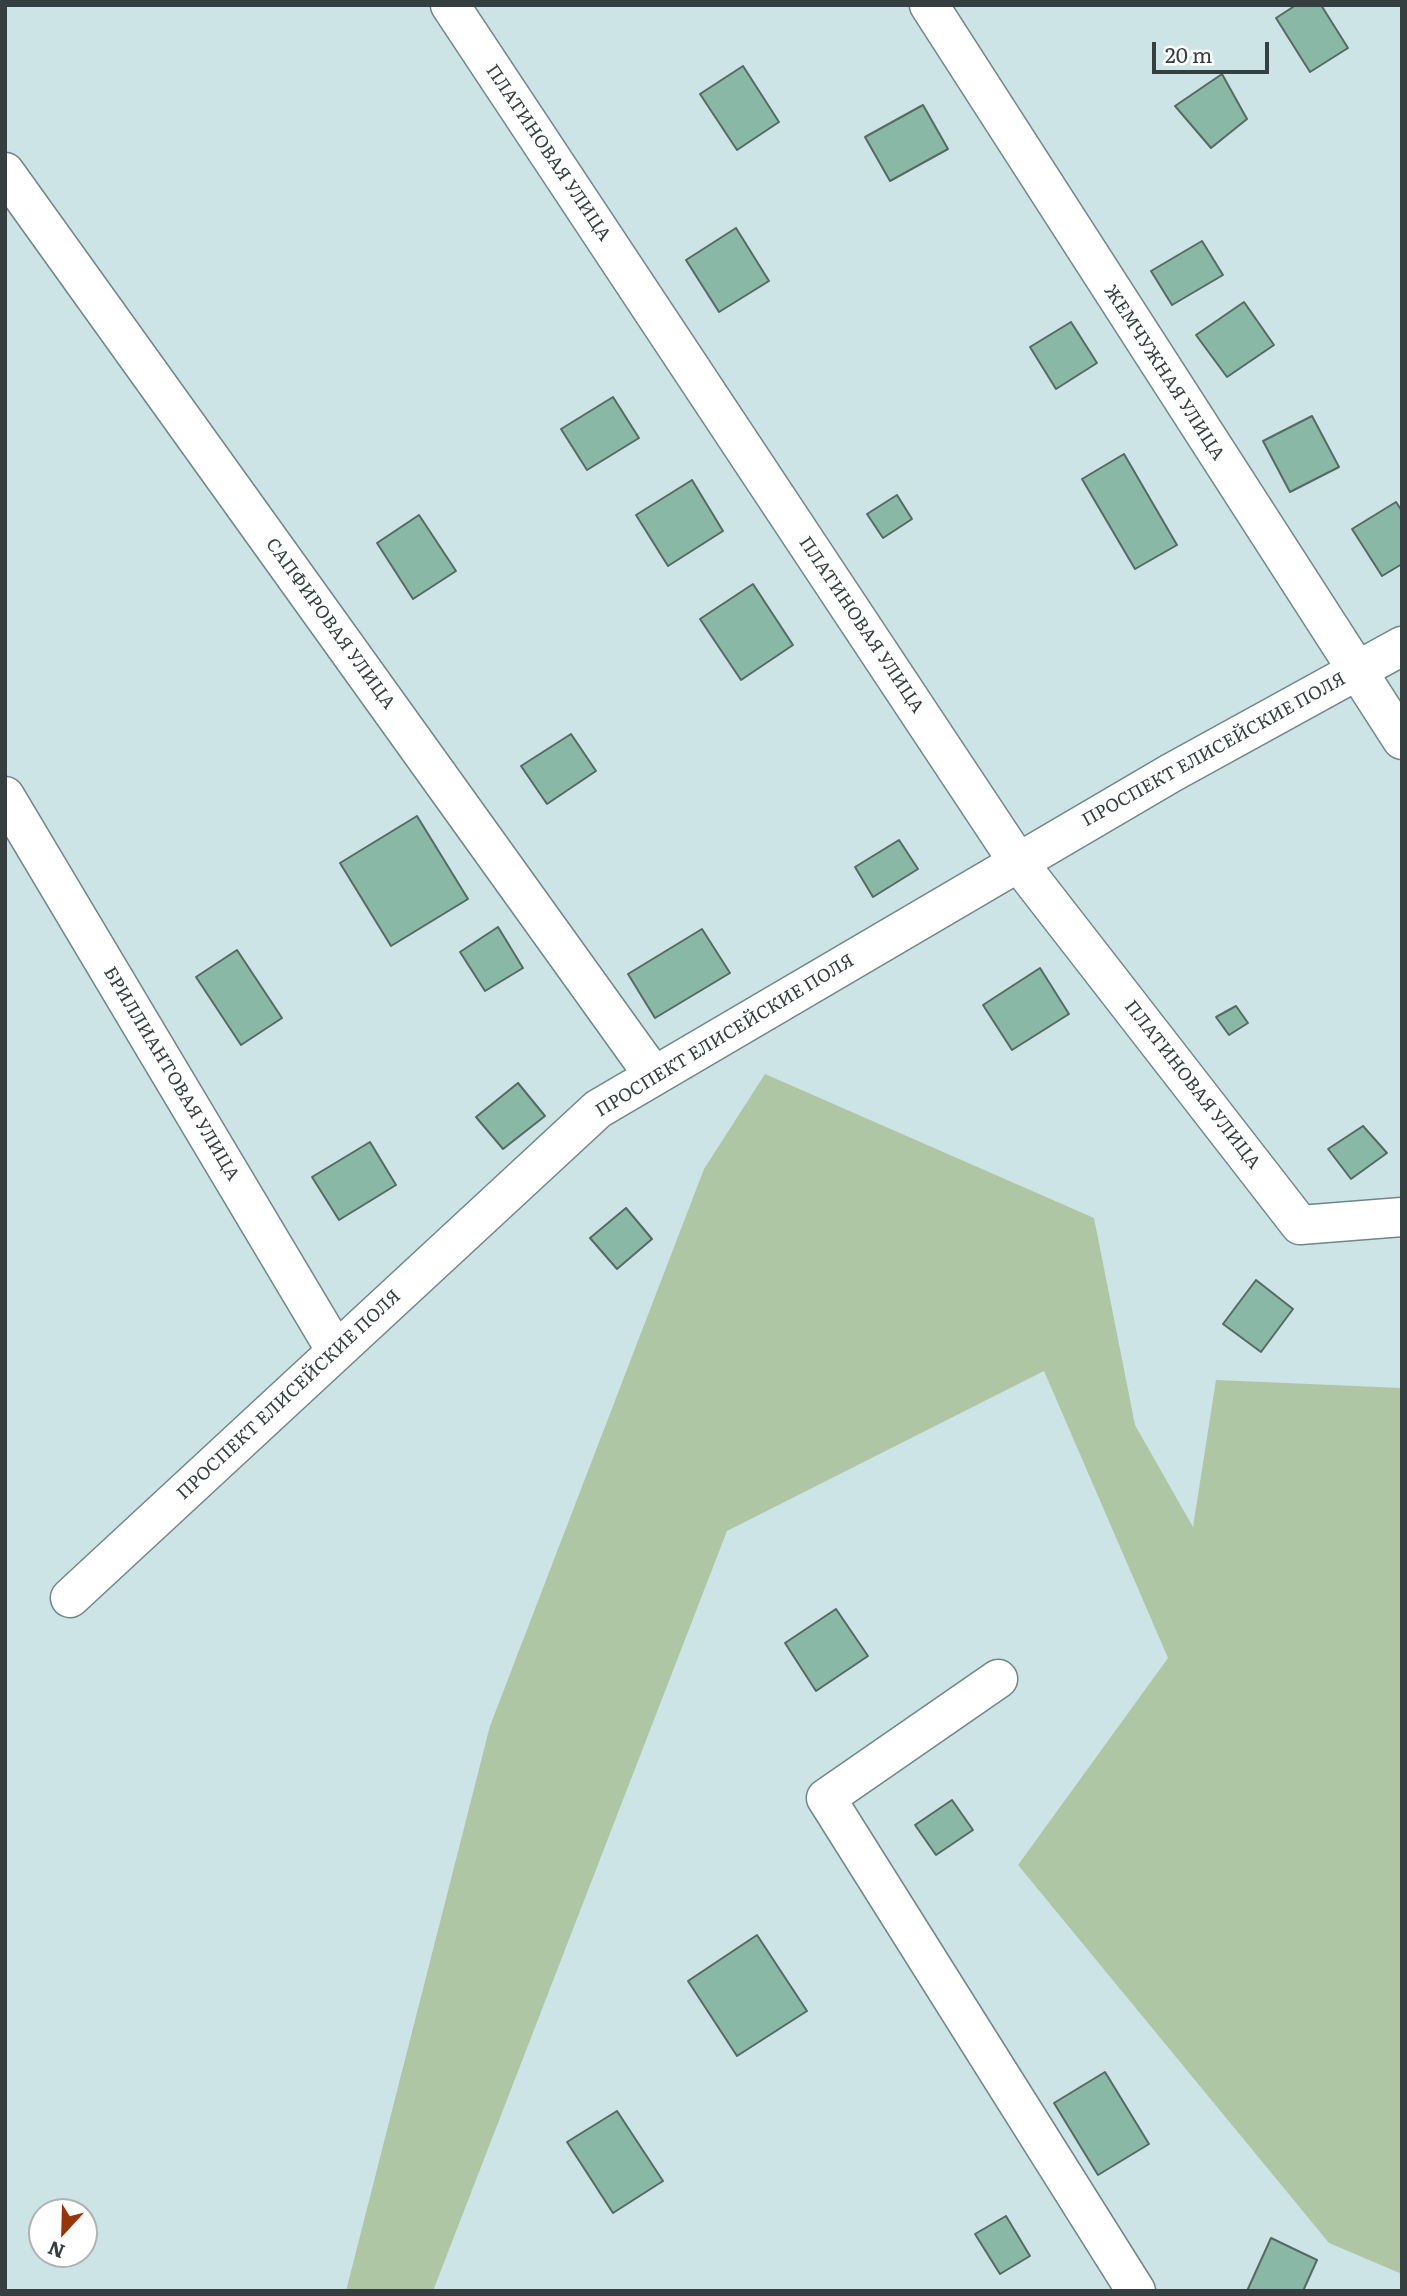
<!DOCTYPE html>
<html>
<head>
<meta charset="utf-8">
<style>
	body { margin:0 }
	#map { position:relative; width:1407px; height:2296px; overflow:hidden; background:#cce4e6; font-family:Literata,serif }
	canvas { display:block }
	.frame { position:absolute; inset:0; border:7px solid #353f3f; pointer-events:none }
	.north { position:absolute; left:28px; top:2198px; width:70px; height:70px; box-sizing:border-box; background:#fff; border:2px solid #aeb2b2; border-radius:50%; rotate:202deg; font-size:19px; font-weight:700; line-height:28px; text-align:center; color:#353f3f }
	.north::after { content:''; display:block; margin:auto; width:24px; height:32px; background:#993308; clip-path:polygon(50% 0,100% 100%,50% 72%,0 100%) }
	.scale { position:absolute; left:1152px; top:42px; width:117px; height:32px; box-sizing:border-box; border:4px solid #353f3f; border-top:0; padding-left:9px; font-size:21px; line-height:24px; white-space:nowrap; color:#353f3f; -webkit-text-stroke:5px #fff; paint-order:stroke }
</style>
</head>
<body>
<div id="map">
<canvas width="1407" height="2296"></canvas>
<div class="frame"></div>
<div class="north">N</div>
<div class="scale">20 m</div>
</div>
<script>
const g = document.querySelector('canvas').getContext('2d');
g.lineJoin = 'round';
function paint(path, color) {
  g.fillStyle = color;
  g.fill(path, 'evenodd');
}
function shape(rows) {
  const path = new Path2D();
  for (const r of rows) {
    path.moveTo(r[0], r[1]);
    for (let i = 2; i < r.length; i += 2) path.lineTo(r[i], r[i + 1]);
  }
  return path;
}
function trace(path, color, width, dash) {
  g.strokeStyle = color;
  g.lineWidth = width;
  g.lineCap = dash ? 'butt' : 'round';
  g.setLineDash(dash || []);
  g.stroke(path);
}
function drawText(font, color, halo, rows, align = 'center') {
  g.font = font + ' Literata,serif';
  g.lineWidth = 7;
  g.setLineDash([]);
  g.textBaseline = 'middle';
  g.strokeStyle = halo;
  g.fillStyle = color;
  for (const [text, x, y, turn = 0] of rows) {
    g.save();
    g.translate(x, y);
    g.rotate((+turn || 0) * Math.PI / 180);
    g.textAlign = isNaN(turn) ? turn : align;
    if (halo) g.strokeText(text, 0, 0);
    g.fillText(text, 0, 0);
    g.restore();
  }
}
paint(shape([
	[765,1074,1094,1218,1135,1425,1193,1527,1216,1380,1402,1388,1402,2274,1329,2243,1018,1865,1168,1658,1044,1371,727,1531,433,2291,346,2291,490,1726,704,1169]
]), '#afc6a5');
const building = shape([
	[1296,5,1321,5,1348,48,1310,72,1276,18,1296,5],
	[743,66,779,122,737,150,700,94,743,66],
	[1222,74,1247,119,1211,148,1175,106,1222,74],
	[923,105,948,149,890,181,865,137,923,105],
	[736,228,769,281,719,312,686,260,736,228],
	[1202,241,1223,275,1172,305,1151,271,1202,241],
	[1244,302,1274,345,1227,377,1196,335,1244,302],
	[1071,322,1097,363,1056,389,1030,347,1071,322],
	[613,397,639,438,587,470,561,429,613,397],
	[1312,416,1339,467,1290,492,1263,441,1312,416],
	[1124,454,1177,545,1135,569,1082,479,1124,454],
	[692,480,723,531,668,566,636,515,692,480],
	[897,495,912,519,883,538,867,514,897,495],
	[1396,502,1402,511,1402,564,1382,576,1352,529,1396,502],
	[419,515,456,571,413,599,377,543,419,515],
	[753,584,793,645,741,680,700,619,753,584],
	[571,734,596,771,547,804,521,766,571,734],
	[417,816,468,899,391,946,340,863,417,816],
	[899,840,918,869,873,897,855,867,899,840],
	[498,927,523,968,485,991,460,952,498,927],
	[702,929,730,973,655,1018,628,974,702,929],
	[237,950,282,1018,241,1045,196,977,237,950],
	[1040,968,1069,1014,1012,1050,983,1005,1040,968],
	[1236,1006,1248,1023,1229,1035,1216,1017,1236,1006],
	[518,1083,545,1116,503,1149,476,1117,518,1083],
	[1363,1126,1387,1153,1351,1179,1328,1149,1363,1126],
	[370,1142,396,1185,339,1220,312,1177,370,1142],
	[626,1208,652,1239,617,1269,590,1238,626,1208],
	[1256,1280,1293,1309,1261,1352,1223,1324,1256,1280],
	[836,1609,868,1656,816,1691,785,1643,836,1609],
	[952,1800,973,1830,936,1855,915,1825,952,1800],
	[757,1935,807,2011,737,2056,688,1981,757,1935],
	[1105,2072,1149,2144,1098,2175,1054,2103,1105,2072],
	[617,2111,663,2181,613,2213,567,2142,617,2111],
	[1006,2216,1030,2256,1000,2274,975,2234,1006,2216],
	[1271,2238,1317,2260,1303,2291,1247,2291,1271,2238]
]);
paint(building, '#89b9a6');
trace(building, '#576a62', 2);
const minor = shape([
	[450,5,1018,862,1300,1225,1402,1217],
	[929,5,1402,740],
	[5,172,654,1076],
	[5,796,336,1351],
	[70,1598,598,1109,1171,773,1402,646],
	[998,1679,826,1798,1136,2291]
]);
trace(minor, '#708687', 41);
trace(minor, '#fff', 38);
drawText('18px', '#353f3f', '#fff', [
	["ПЛАТИНОВАЯ УЛИЦА",548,153,56],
	["ЖЕМЧУЖНАЯ УЛИЦА",1164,373,57],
	["САПФИРОВАЯ УЛИЦА",330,624,54],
	["ПЛАТИНОВАЯ УЛИЦА",861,625,56],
	["ПРОСПЕКТ ЕЛИСЕЙСКИЕ ПОЛЯ",1214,750,-29],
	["ПРОСПЕКТ ЕЛИСЕЙСКИЕ ПОЛЯ",725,1036,-31],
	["БРИЛЛИАНТОВАЯ УЛИЦА",171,1074,59],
	["ПЛАТИНОВАЯ УЛИЦА",1192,1085,52],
	["ПРОСПЕКТ ЕЛИСЕЙСКИЕ ПОЛЯ",289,1395,-43]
]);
</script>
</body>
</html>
